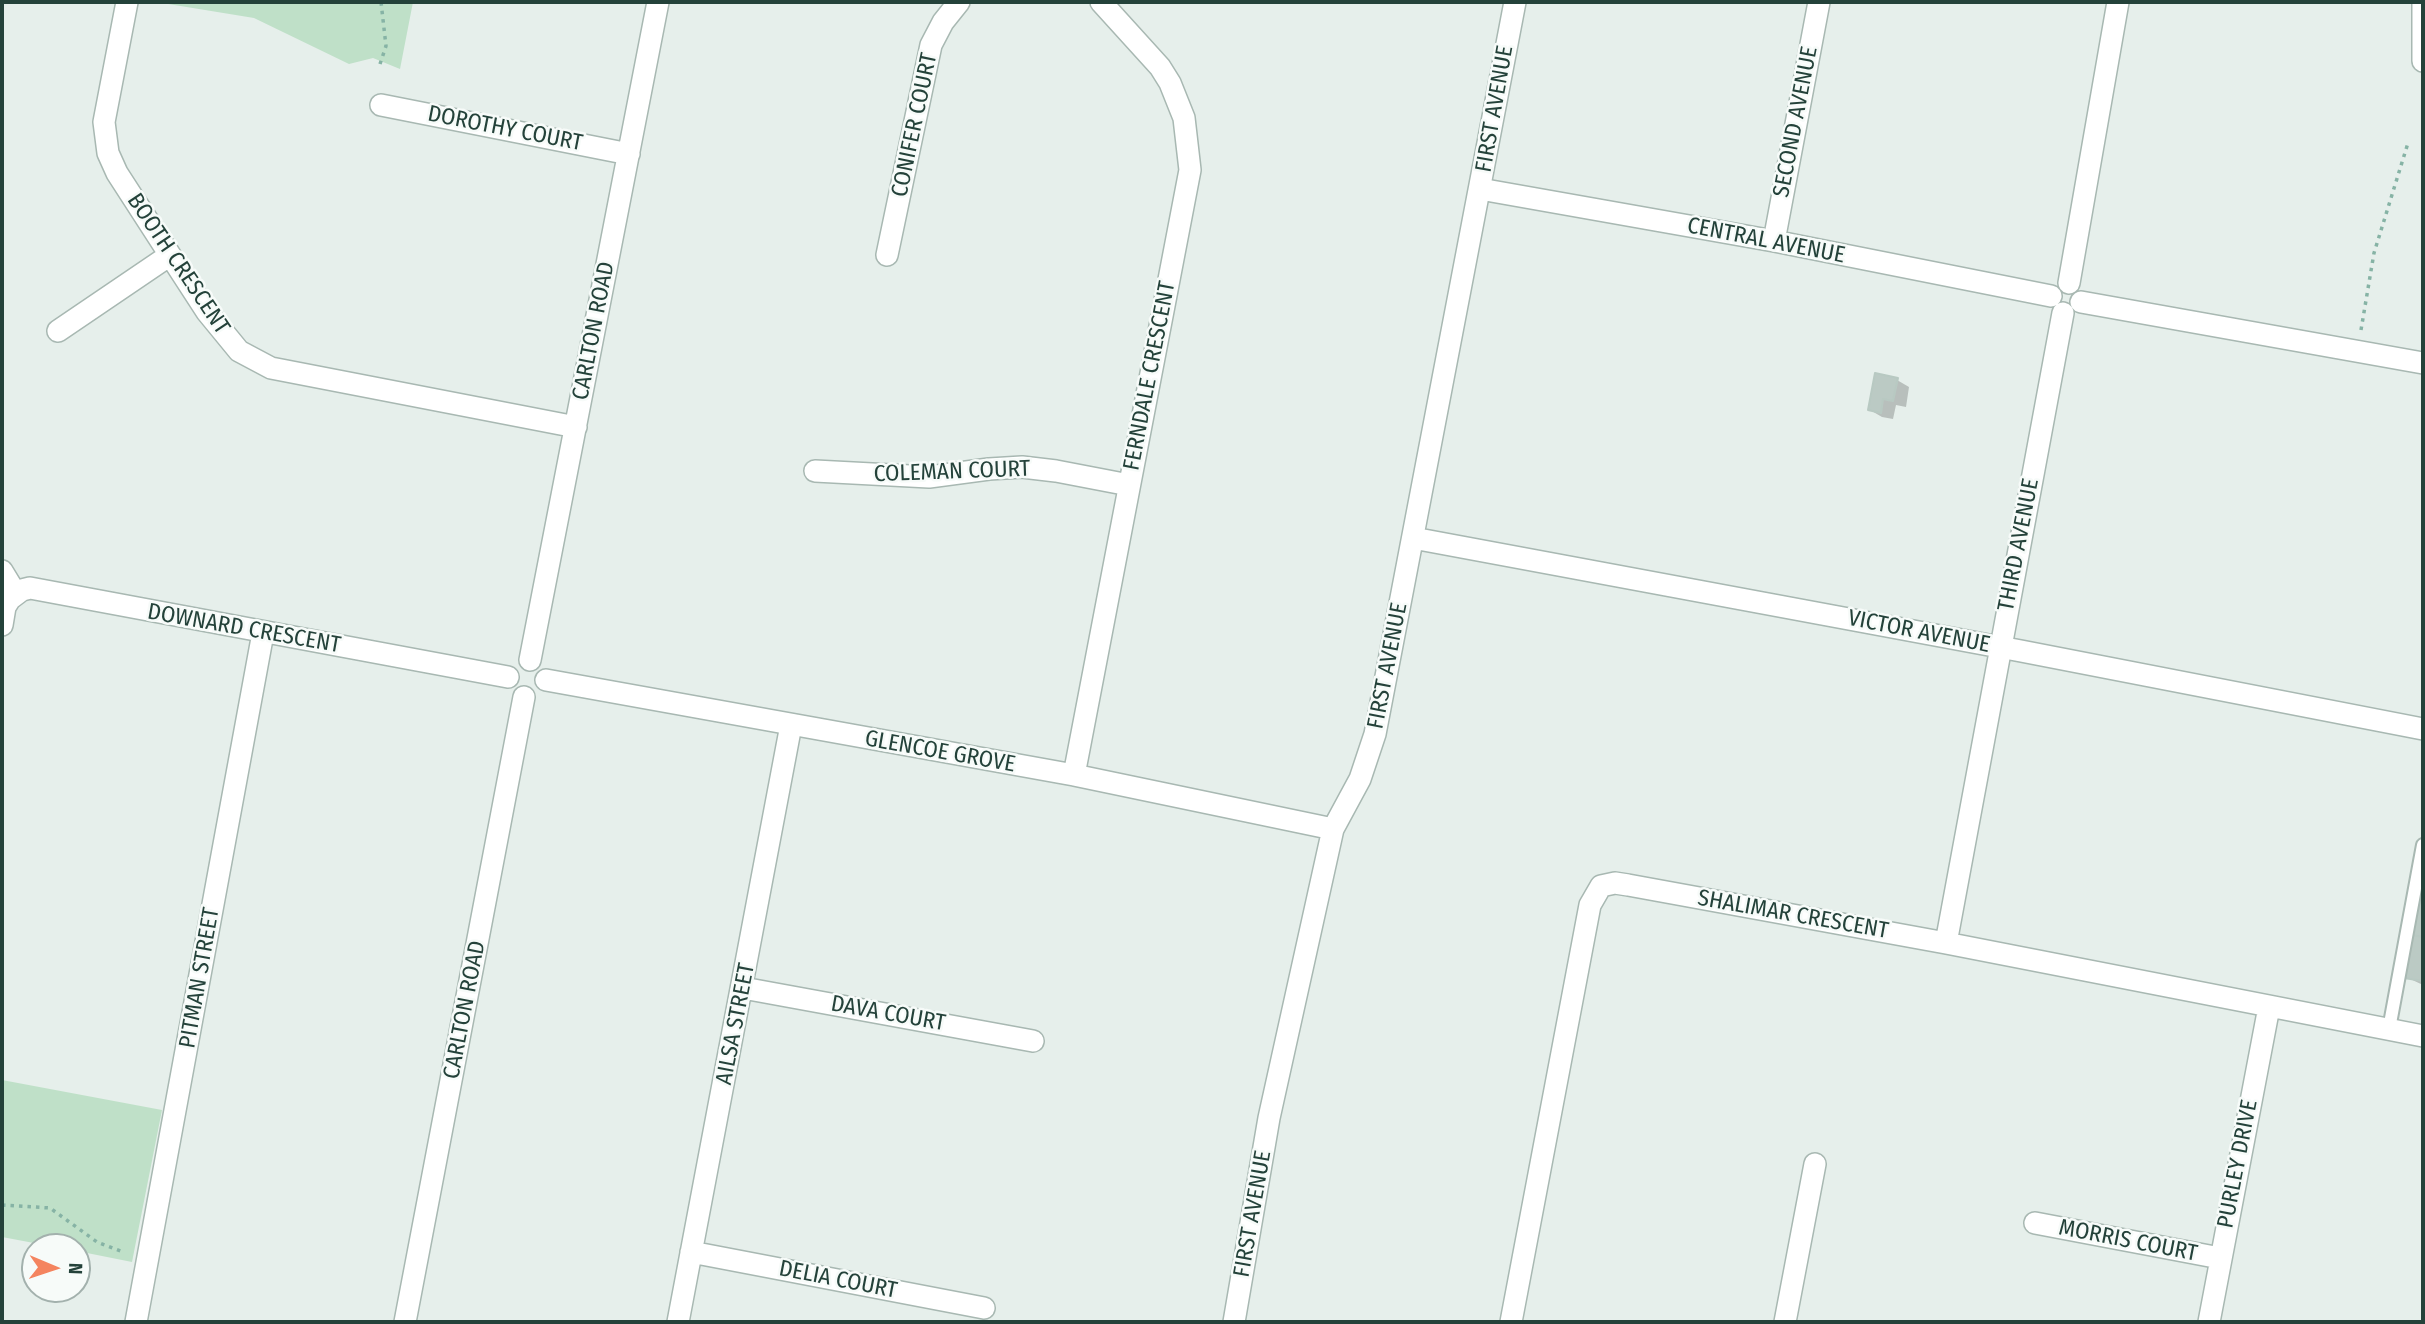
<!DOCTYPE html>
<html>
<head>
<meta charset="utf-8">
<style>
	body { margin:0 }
	#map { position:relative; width:2425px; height:1324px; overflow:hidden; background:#e6efeb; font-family:"Fira Sans Condensed",sans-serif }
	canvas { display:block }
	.frame { position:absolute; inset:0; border:4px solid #24423a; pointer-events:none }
	.north { position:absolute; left:21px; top:1233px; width:70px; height:70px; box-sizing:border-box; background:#f7fbf9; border:2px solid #a3b1ad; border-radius:50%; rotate:92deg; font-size:19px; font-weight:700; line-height:28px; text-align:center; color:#24423a }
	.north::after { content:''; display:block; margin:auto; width:24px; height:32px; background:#f4845f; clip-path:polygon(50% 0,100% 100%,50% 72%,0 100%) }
</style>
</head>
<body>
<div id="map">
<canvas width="2425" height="1324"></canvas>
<div class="frame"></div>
<div class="north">N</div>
</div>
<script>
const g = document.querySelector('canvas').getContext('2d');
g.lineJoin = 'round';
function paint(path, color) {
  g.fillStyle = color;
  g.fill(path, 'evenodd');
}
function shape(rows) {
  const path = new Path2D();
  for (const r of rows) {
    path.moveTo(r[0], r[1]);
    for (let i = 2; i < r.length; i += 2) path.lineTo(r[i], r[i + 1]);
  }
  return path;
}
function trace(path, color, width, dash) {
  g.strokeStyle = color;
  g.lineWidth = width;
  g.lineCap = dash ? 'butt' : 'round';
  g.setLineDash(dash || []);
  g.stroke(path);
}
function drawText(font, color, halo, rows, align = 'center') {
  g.font = font + ' "Fira Sans Condensed",sans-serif';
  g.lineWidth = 5;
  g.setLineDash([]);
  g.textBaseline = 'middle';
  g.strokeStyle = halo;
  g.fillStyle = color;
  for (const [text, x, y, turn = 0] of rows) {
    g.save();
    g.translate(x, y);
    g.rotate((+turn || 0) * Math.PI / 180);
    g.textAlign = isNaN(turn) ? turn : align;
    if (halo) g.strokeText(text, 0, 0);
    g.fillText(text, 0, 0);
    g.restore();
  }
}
paint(shape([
	[156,2,413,2,400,69,373,58,349,64,254,18],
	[2,1080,162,1110,132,1262,77,1251,77,1247,55,1247,2,1237]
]), '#bfe0c8');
paint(shape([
	[1897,380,1909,387,1906,407,1896,405,1893,419,1882,417,1870,410],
	[2420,901,2423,902,2423,985,2406,977]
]), '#0003');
const building = shape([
	[1875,373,1898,378,1893,401,1883,399,1881,413,1868,410,1875,373],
	[2419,899,2423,900,2423,937,2412,935,2419,899],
	[2412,935,2423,937,2423,981,2404,978,2412,935]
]);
paint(building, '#bbcac4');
trace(building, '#b8c9c2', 2);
const lane = shape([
	[2389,1029,2423,845]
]);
const street = shape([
	[127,2,104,122,108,153,117,173,170,255,207,312,239,351,271,368,576,427],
	[2423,2,2423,61],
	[381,105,629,154],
	[1480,189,1774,241,2051,296],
	[1774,241,1819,2],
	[887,255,931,45,943,22,959,2],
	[2069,283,2118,2],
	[2081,302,2423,363],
	[58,331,170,255],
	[815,471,929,477,989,469,1022,467,1056,471,1129,485],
	[1413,538,2021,651,2423,729],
	[2,571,16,594],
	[2,625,5,607,10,599,22,590,30,588,508,677],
	[530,660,658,2],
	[546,680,1074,775,1333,829],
	[1074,775,1190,170,1184,118,1170,83,1160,67,1101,2],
	[1946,943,2063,313],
	[743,988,1033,1041],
	[2035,1223,2220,1258],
	[691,1252,984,1308],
	[136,1322,263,633],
	[405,1322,524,697],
	[678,1322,791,725],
	[1234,1322,1269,1118,1333,829,1360,779,1375,734,1515,2],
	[1511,1322,1590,905,1601,886,1615,883,1628,885,1946,943,2423,1036],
	[1785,1322,1815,1164],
	[2209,1322,2269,1007]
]);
trace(lane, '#a8b8b2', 16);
trace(street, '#a8b8b2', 24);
trace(shape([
	[380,64,386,46,381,2],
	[2361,330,2374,253,2408,143],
	[2,1205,50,1208,97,1242,123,1252]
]), '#86b3a5', 3.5, [3.5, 5]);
trace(lane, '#fff', 12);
trace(street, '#fff', 21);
drawText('23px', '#24423a', '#f7fbf9', [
	["FIRST AVENUE",1495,109,-80],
	["SECOND AVENUE",1796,122,-79],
	["CONIFER COURT",915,125,-78],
	["DOROTHY COURT",505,129,11],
	["CENTRAL AVENUE",1766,241,11],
	["BOOTH CRESCENT",178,264,56],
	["CARLTON ROAD",594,331,-79],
	["FERNDALE CRESCENT",1150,376,-79],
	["COLEMAN COURT",952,472,-2],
	["THIRD AVENUE",2019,545,-79],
	["DOWNARD CRESCENT",244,629,10],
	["VICTOR AVENUE",1919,632,11],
	["FIRST AVENUE",1388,666,-79],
	["GLENCOE GROVE",940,752,10],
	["SHALIMAR CRESCENT",1793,915,10],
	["PITMAN STREET",200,978,-80],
	["CARLTON ROAD",465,1010,-79],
	["DAVA COURT",888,1014,10],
	["AILSA STREET",736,1024,-79],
	["PURLEY DRIVE",2238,1164,-79],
	["FIRST AVENUE",1253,1214,-80],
	["MORRIS COURT",2128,1241,11],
	["DELIA COURT",838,1280,11]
]);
</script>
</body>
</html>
